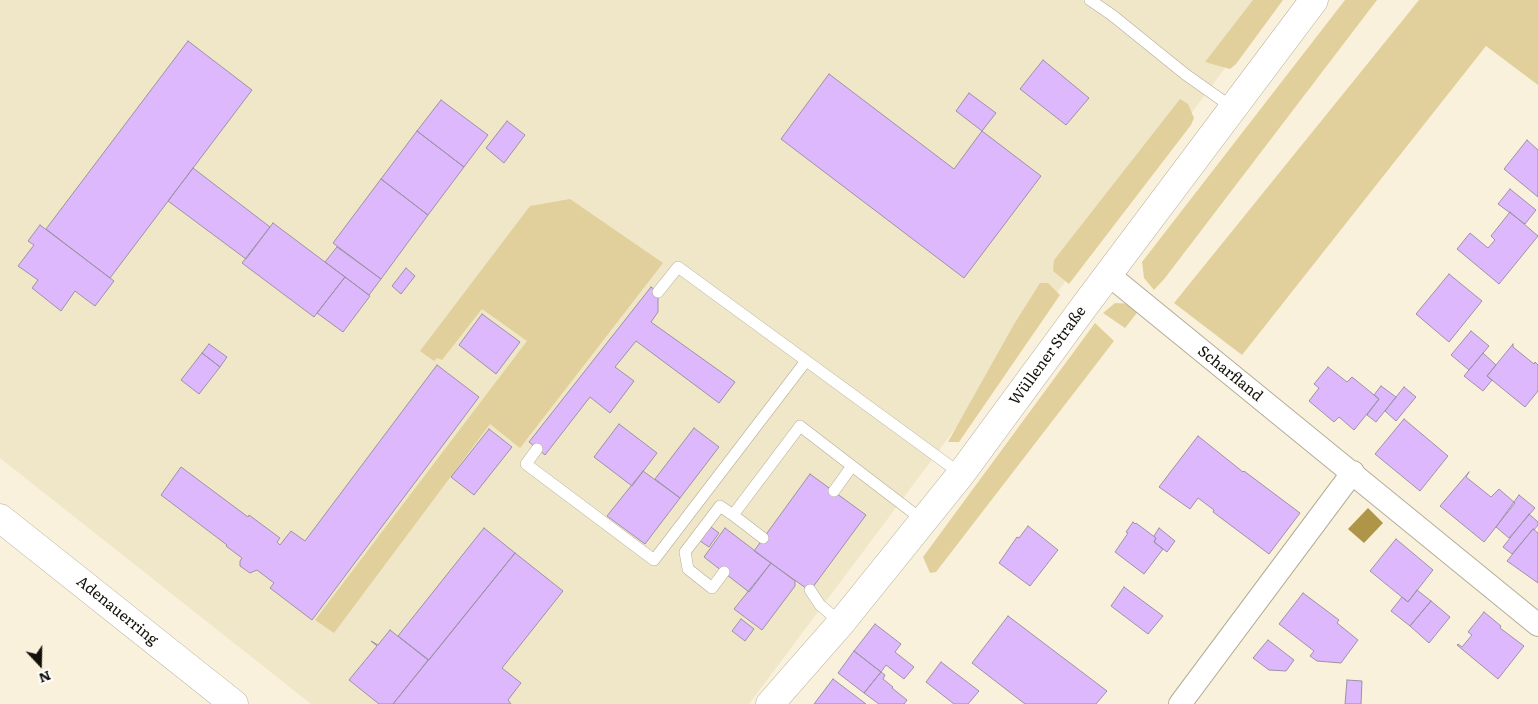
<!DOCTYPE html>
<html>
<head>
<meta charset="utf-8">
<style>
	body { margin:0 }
	#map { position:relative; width:1538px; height:704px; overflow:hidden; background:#f9f1db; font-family:Literata,serif }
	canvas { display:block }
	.north { position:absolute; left:15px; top:639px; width:50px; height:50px; -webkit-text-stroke:4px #fff; paint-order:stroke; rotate:159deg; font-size:14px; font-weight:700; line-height:20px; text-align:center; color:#131109 }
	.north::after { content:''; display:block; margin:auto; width:18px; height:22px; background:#131109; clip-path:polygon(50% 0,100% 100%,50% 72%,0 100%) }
</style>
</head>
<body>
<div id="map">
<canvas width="1538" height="704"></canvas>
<div class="north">N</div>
</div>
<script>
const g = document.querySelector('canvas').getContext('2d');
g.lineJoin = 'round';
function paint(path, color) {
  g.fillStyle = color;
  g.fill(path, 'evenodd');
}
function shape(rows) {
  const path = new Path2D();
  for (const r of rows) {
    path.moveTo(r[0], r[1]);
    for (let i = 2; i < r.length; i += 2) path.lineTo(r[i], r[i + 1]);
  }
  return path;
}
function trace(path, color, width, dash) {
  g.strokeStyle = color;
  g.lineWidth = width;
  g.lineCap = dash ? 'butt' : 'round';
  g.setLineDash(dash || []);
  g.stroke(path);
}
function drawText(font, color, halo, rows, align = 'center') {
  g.font = font + ' Literata,serif';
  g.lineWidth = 4;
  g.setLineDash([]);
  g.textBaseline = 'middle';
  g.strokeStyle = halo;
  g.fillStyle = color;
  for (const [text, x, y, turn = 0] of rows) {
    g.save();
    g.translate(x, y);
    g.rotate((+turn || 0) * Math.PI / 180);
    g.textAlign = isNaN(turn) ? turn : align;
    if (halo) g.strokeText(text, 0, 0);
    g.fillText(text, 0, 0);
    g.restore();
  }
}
paint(shape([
	[0,0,1276,0,749,704,311,704,0,458]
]), '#f0e7c9');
paint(shape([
	[1253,0,1283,0,1236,64,1230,69,1205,62],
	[1345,0,1377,0,1165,278,1154,290,1144,278,1142,262],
	[1419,0,1538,0,1538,85,1486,46,1242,355,1174,303],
	[1180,99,1188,104,1194,118,1191,125,1069,284,1053,271,1054,260],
	[570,199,663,263,520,448,490,424,334,633,315,620,527,341,482,309,442,360,437,358,434,361,420,351,530,206],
	[1040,283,1048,283,1060,295,959,442,948,442,1013,326],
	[1115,303,1135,304,1140,309,1125,328,1103,313],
	[1095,323,1114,341,936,572,930,573,923,557]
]), '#e2d09c');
paint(shape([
	[1368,508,1383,523,1364,543,1348,529]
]), '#af9548');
const building = shape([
	[188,41,252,90,110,278,46,229,188,41],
	[1043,60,1089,98,1066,125,1020,89,1043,60],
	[829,74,954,169,982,131,1041,176,964,278,781,139,829,74],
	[969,93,996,113,982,131,956,111,969,93],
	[441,100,488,135,464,167,417,131,441,100],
	[507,121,525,135,504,163,486,148,507,121],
	[417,131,464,167,428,215,381,179,417,131],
	[1527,140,1538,150,1538,197,1504,169,1527,140],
	[193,168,270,227,246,259,168,201,193,168],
	[381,179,428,215,381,279,333,243,381,179],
	[1510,189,1536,210,1525,224,1498,204,1510,189],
	[1510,212,1538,236,1499,284,1457,249,1470,233,1488,248,1495,240,1491,236,1510,212],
	[273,223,345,277,314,317,242,263,273,223],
	[40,225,114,281,95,306,75,291,61,311,32,288,38,280,18,266,34,245,28,241,40,225],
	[337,247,381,279,369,295,325,262,337,247],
	[406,268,415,276,401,294,392,286,406,268],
	[1449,274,1482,301,1449,342,1416,314,1449,274],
	[345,277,370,296,343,332,317,313,345,277],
	[651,287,658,292,658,312,651,322,735,382,719,403,636,341,615,367,634,381,610,413,590,397,545,455,529,442,651,287],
	[482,314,520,342,496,374,459,345,482,314],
	[1471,331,1489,346,1469,370,1451,355,1471,331],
	[209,344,227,357,220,367,202,353,209,344],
	[1513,344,1513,347,1534,364,1535,362,1538,365,1538,391,1525,407,1487,376,1513,344],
	[202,353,220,367,199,394,181,380,202,353],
	[1483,353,1496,365,1487,376,1492,380,1483,391,1464,376,1483,353],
	[437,365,479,397,312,620,270,588,274,583,257,570,250,573,240,566,240,561,242,558,226,546,227,545,161,495,181,467,248,517,249,515,280,538,277,542,280,545,291,531,305,541,437,365],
	[1328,367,1347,382,1352,377,1379,399,1354,430,1339,417,1334,422,1309,401,1319,388,1314,384,1328,367],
	[1381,386,1396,397,1376,422,1367,415,1379,399,1374,395,1381,386],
	[1404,387,1416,397,1396,421,1385,411,1404,387],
	[1404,419,1448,456,1420,491,1375,454,1404,419],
	[619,424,657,453,632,486,594,457,619,424],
	[694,428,719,447,680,498,655,479,694,428],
	[489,429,512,447,474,495,451,477,489,429],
	[1198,436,1243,472,1244,471,1300,513,1269,554,1213,512,1214,510,1198,498,1190,509,1159,487,1198,436],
	[643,471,680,498,645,544,607,516,643,471],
	[1469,472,1466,477,1491,497,1499,489,1515,503,1484,542,1440,506,1469,472],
	[810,474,866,515,810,591,754,551,810,474],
	[1519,495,1535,508,1509,538,1496,527,1519,495],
	[1529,514,1538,522,1538,525,1534,530,1533,529,1512,554,1503,547,1529,514],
	[1133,522,1135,524,1136,523,1156,538,1154,542,1163,549,1144,574,1115,552,1128,533,1126,532,1133,522],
	[1028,526,1058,550,1030,586,999,563,1017,537,1019,538,1028,526],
	[711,527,719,533,709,547,700,541,711,527],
	[484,528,515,553,429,660,398,636,484,528],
	[725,528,771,563,749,592,704,557,725,528],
	[1159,528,1175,541,1167,552,1154,542,1156,538,1154,536,1159,528],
	[1533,529,1538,533,1538,583,1507,561,1533,529],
	[1396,539,1433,570,1408,602,1370,571,1396,539],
	[515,553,563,591,502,668,521,683,508,700,511,704,393,704,515,553],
	[771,563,795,581,795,586,762,630,734,609,771,563],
	[1124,587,1163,616,1148,634,1111,606,1124,587],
	[1417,590,1431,601,1410,626,1391,611,1402,597,1408,602,1417,590],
	[1303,593,1339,620,1337,623,1358,640,1341,663,1317,661,1310,656,1314,651,1279,624,1303,593],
	[1431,601,1450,617,1429,643,1410,626,1431,601],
	[1484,612,1501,626,1500,628,1524,646,1498,679,1457,645,1458,644,1462,647,1472,635,1468,632,1484,612],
	[1008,616,1107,691,1096,704,1025,704,972,663,1008,616],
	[741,619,754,629,745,641,732,631,741,619],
	[875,624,901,644,895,652,914,667,904,679,886,665,881,672,854,651,875,624],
	[390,630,428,660,393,704,379,704,349,680,377,646,371,641,378,645,390,630],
	[1268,640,1294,660,1286,671,1269,670,1253,658,1268,640],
	[854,651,881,672,864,693,838,673,854,651],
	[941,662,979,691,968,704,954,704,926,682,941,662],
	[881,672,885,675,883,679,893,687,892,688,907,700,904,704,879,704,864,693,881,672],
	[833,679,866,704,814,704,833,679],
	[1347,680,1362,681,1361,704,1345,704,1347,680]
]);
paint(building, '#deb8fc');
trace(building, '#9c92a5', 1);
const service = shape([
	[1090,0,1112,15,1185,74,1233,108],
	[658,292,678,267,961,474],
	[537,449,526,464,654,560,806,361],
	[834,491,852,466,924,521],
	[763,538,733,515,800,426,852,466],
	[724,572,712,588,688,569,685,552,720,506,733,515],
	[810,590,820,605,841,623]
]);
const minor = shape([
	[1109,275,1538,625],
	[1180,704,1353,472]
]);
const secondary = shape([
	[0,518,234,704],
	[770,704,841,623,961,474,1083,308,1314,0]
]);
trace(service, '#b3ac97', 12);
trace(minor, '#b3ac97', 24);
trace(secondary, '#b3ac97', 29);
trace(service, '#fff', 11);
trace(minor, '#fff', 22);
trace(secondary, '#fff', 28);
drawText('15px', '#131109', '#fff', [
	["Wüllener Straße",1048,356,-54],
	["Scharfland",1230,374,39],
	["Adenauerring",117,611,39]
]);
</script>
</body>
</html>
